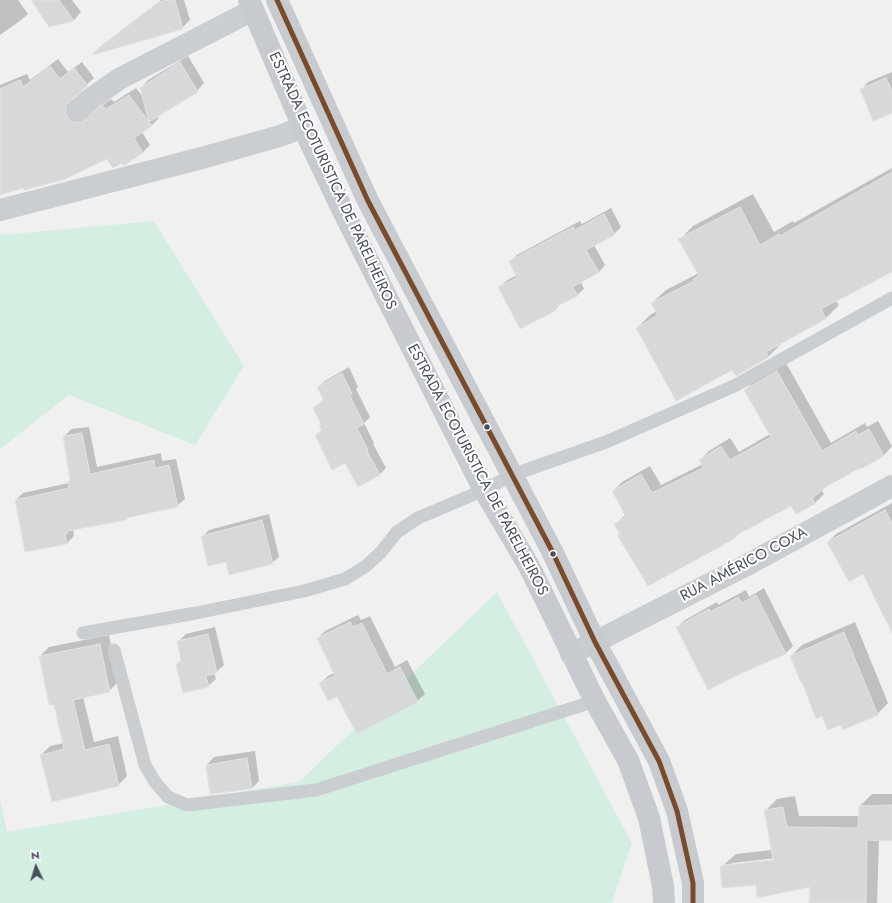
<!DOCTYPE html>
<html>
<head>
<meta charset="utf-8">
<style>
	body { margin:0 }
	#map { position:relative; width:892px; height:903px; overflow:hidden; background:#f0f0f0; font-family:Jost,sans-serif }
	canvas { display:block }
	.north { position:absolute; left:16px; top:847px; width:40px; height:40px; -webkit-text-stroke:3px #fff; paint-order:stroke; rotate:356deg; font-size:11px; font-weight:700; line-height:16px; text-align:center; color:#484f5b }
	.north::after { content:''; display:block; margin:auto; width:14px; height:18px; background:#484f5b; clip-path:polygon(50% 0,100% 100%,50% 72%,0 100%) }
</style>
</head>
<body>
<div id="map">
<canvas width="892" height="903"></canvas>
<div class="north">N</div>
</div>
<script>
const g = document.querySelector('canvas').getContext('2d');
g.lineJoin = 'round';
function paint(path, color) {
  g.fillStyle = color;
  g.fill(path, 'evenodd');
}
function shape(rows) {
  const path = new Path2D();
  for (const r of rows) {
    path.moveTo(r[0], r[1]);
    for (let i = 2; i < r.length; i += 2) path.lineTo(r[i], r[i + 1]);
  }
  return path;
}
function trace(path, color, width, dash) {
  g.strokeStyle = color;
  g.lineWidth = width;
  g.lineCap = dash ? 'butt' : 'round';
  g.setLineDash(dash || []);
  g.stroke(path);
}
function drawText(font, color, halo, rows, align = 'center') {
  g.font = font + ' Jost,sans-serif';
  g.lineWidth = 4;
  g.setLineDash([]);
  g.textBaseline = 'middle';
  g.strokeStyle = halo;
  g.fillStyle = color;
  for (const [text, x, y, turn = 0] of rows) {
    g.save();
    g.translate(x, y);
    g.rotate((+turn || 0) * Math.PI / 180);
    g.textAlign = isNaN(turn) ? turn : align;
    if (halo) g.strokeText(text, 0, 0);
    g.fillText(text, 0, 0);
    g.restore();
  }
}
paint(shape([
	[154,221,244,366,195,445,69,395,0,449,0,235],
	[497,592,632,843,612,903,0,903,0,800,7,832,299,782]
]), '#d5eee2');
paint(shape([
	[0,0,18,0,28,14,21,20,0,35],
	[35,0,72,0,81,12,74,20,50,26],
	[161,0,184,0,190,20,182,28,94,53,101,46],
	[188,56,204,83,197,91,157,116,159,118,151,126,142,132,150,145,143,152,122,161,108,157,24,187,0,194,0,85,27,74,30,80,58,59,68,72,82,62,94,78,73,97,73,105,82,115,89,115,111,99,114,102,136,88,143,97,141,88,148,80],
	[892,72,892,111,861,90,868,82],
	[892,168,892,271,836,301,839,305,826,318,782,343,769,356,736,374,733,369,637,328,650,315,657,311,652,303,666,290,699,273,680,239,693,226,753,194,774,232,793,221,794,223],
	[611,208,621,227,614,234,594,245,605,265,599,272,581,282,584,289,577,295,562,303,554,310,500,287,506,281,517,275,510,261,517,255,580,221,582,224],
	[786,363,831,443,865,423,867,427,878,421,892,446,884,455,861,468,860,466,821,490,824,494,815,503,796,513,791,505,740,533,734,538,706,554,618,536,621,533,616,524,626,514,613,491,622,482,650,466,661,485,703,464,700,460,709,451,730,438,739,452,770,434,745,390,754,381],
	[349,367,358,387,356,389,370,417,364,423,374,443,373,444,386,468,379,475,345,461,317,435,322,429,322,423,314,408,324,399,318,387,325,381],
	[89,427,97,467,161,453,162,461,176,459,185,499,177,506,128,516,126,519,73,529,74,536,67,543,16,500,23,493,69,483,71,480,64,437,71,429],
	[892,503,892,627,863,573,828,542,836,534],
	[269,514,279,557,272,563,227,561,202,537,209,530],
	[764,588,793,646,786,653,742,672,677,627,685,620,717,602,718,605,746,590,749,597],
	[358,615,361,620,370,616,395,667,407,660,425,694,417,701,338,696,321,683,328,676,334,673,318,638,325,631],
	[855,622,888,703,877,714,841,723,823,715,803,681,791,656,802,645],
	[215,627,224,665,216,672,214,673,216,679,208,686,178,642,186,634],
	[109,635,118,682,109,691,83,697,94,742,118,736,127,776,118,785,41,755,50,746,64,743,55,703,40,656,49,647],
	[255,751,259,781,252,788,207,765,214,757],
	[872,794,892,794,892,840,879,839,877,903,810,903,811,886,757,884,721,867,736,854,772,850,765,811,777,799,795,796,799,816,860,816,860,806],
	[777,858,778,860,732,865,732,863]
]), '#0003');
const building = shape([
	[31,0,59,0,74,21,49,27,31,0],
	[167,0,175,0,183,29,93,55,92,54,159,2,167,0],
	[180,62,198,92,149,122,140,88,180,62],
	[50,66,60,79,74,68,88,86,70,101,66,106,66,113,69,119,74,122,81,122,103,106,106,109,129,95,152,126,134,138,143,153,125,165,123,165,122,163,113,168,107,159,63,180,24,190,23,188,0,195,0,89,20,80,23,87,50,66],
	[886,78,892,91,892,113,873,121,860,89,886,78],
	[892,172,892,272,821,309,826,319,766,352,769,357,736,376,732,370,676,401,636,328,658,315,651,303,694,281,693,279,699,276,678,239,740,207,760,245,779,234,780,236,892,172],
	[604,214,615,235,586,250,599,272,573,287,578,296,553,308,555,311,520,329,498,287,517,278,509,261,573,227,575,230,604,214],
	[777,371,822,451,856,431,858,435,869,429,884,456,861,469,860,468,829,485,812,498,815,504,796,514,791,506,733,537,734,539,648,586,617,535,620,534,614,524,626,517,612,491,641,474,652,493,703,468,699,460,721,446,730,460,771,437,744,390,777,371],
	[342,373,352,394,350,396,364,424,357,428,368,450,367,451,380,475,358,487,345,463,332,470,315,435,322,431,319,425,321,424,313,408,324,401,317,387,342,373],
	[82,433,90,474,154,460,155,468,169,465,178,507,126,518,126,520,67,531,68,533,65,534,67,544,25,552,15,500,69,488,68,481,70,481,63,436,82,433],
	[885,510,892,523,892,633,863,574,849,582,827,542,885,510],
	[262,520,273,564,229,575,226,562,208,566,201,536,262,520],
	[756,595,786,654,742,673,708,690,676,627,709,609,710,612,738,597,742,603,756,595],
	[350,622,353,627,362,623,387,674,400,667,418,702,357,734,337,697,328,701,319,683,335,676,317,638,350,622],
	[844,632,878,715,843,730,841,725,828,730,822,716,816,719,802,682,801,683,790,656,844,632],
	[208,634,217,673,206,676,209,687,183,693,176,665,181,660,177,641,208,634],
	[100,644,110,692,73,700,85,750,109,744,119,786,52,802,40,755,64,749,54,705,49,705,39,656,100,644],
	[247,758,252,789,210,794,206,765,247,758],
	[892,805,892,841,867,840,866,903,809,903,810,887,757,898,756,885,722,888,720,867,723,867,723,865,773,860,764,810,783,807,787,827,858,828,859,806,892,805]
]);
paint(building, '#d7d8da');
trace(building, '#e1e2e3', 1);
trace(shape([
	[83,633,196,613,304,591,345,579,366,566,381,552,397,532,418,518,484,490,512,475,606,442,734,386,892,298],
	[114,650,145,765,155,782,168,797,187,805,316,790,595,701]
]), '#cbced1', 13);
trace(shape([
	[78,110,88,101,119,79,253,10],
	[0,210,198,159,280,136,303,127],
	[571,654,743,567,892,486]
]), '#cbced1', 22);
trace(shape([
	[249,0,303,127,343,211,484,490,529,566,595,701,628,760,649,818,663,886,664,903],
	[277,0,368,201,552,551,595,642,659,761,677,811,693,883,693,903]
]), '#c7cace', 22);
trace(shape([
	[277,0,368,201,552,551,595,642,659,761,677,811,693,883,693,903]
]), '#7a4b2a', 5);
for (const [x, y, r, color] of [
	[487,427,3.5,"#484f5b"],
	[553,554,3.5,"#484f5b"]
]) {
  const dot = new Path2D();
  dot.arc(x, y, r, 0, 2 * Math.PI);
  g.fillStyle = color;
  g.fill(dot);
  trace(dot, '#fff', 1.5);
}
drawText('15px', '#484f5b', '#fff', [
	["ESTRADA ECOTURISTICA DE PARELHEIROS",332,181,65],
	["ESTRADA ECOTURISTICA DE PARELHEIROS",477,470,62],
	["RUA AMÉRICO COXA",744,565,-28]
]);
</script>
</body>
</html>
